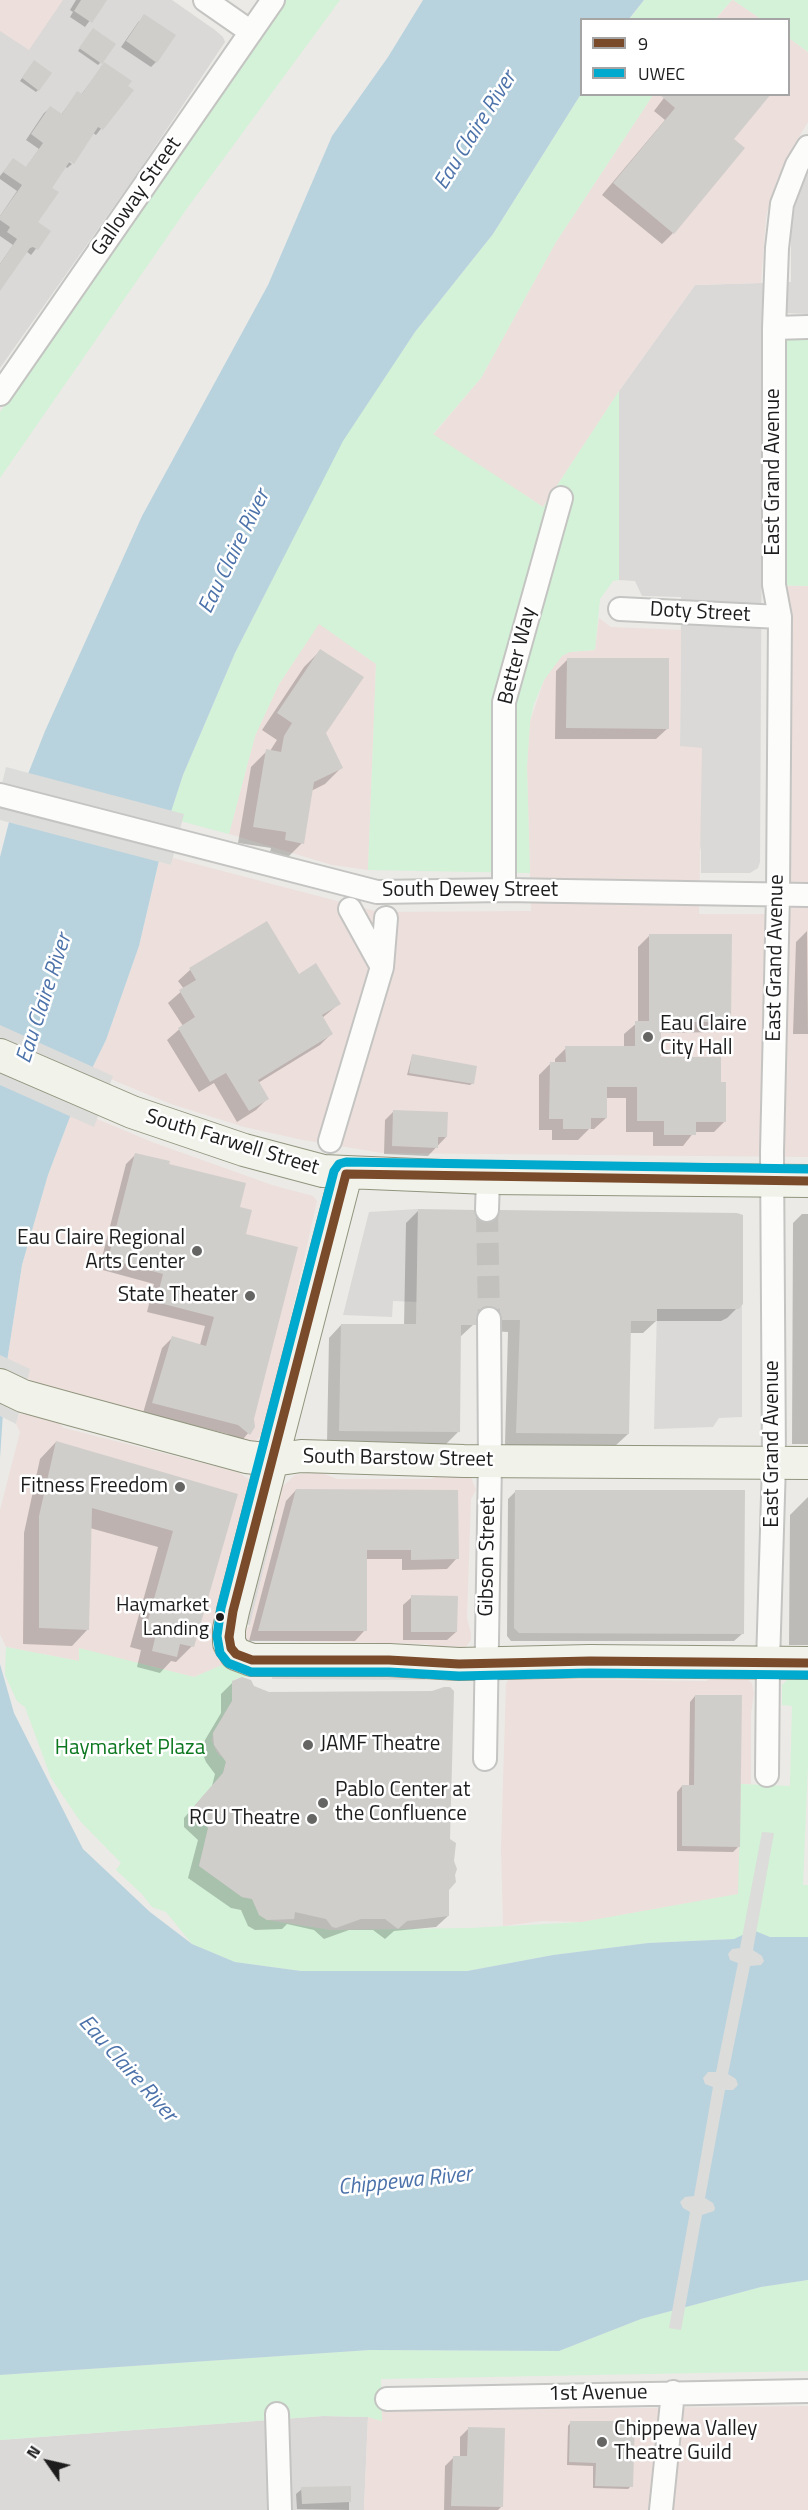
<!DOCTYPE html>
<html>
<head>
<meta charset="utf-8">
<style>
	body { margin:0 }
	#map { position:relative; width:808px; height:2510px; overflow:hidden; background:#ebeae6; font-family:"Titillium Web",sans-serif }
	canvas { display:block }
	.legend { position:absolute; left:580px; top:18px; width:210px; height:78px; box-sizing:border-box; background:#fff; border:2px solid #a5a5a5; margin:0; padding:8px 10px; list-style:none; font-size:18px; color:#1d1d1d }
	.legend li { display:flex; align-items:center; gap:12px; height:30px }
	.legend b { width:30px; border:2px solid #a5a5a5 }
	.north { position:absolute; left:18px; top:2432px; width:60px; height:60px; -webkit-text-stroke:4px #fff; paint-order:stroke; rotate:304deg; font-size:16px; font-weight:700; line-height:24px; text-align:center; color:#1d1d1d }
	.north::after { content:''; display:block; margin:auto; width:21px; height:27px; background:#1d1d1d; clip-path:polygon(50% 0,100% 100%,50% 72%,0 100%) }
</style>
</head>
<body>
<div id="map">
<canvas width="808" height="2510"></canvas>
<ul class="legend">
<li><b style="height:8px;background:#7a4b2a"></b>9</li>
<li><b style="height:8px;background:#00a9ce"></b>UWEC</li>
</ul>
<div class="north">N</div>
</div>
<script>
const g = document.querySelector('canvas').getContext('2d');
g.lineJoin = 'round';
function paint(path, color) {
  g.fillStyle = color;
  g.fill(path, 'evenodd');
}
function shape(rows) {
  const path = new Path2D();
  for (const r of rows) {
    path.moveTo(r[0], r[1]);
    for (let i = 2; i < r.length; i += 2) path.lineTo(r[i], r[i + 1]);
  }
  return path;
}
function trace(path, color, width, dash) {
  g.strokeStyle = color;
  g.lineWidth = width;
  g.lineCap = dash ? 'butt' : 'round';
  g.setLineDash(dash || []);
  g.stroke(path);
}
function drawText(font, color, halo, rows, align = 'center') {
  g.font = font + ' "Titillium Web",sans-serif';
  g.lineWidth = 5;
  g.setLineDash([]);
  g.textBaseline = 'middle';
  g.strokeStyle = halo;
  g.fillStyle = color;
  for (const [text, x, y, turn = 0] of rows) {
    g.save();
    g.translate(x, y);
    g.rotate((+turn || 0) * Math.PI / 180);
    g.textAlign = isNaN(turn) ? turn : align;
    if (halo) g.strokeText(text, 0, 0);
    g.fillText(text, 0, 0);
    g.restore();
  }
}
paint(shape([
	[0,0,172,0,215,30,223,37,225,42,136,175,0,368],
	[808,166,808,314,763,312,760,862,758,868,750,873,701,873,701,851,680,746,681,597,642,596,635,581,619,580,619,391,695,285,791,282,791,226,798,191],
	[418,1209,417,1302,393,1301,392,1317,343,1315,369,1212],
	[742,1306,742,1417,719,1418,713,1427,654,1429,657,1309,735,1309],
	[268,1517,276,1519,250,1625,241,1623],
	[272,1671,425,1671,425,1680,272,1679],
	[323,2416,368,2417,364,2510,0,2510,0,2440]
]), '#dad9d7');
paint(shape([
	[0,0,63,0,29,50,0,31],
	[732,0,733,0,761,19,715,20],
	[789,38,808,52,808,122,792,148,776,182,766,217,761,283,695,285,619,391,543,507,433,435,481,378,556,242,653,95,788,94],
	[787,586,808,586,808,1157,382,1153,303,1140,244,1127,171,1104,91,1071,106,1040,139,946,159,862,171,865,173,858,379,912,531,911,527,767,530,722,544,680,555,664,562,656,570,652,595,650,599,618,611,627,681,630,680,746,702,748,699,914,791,914,792,648,792,622],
	[319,623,376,664,368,870,332,865,229,834,255,736,279,684],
	[73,1109,152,1142,272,1185,313,1196,317,1201,267,1423,263,1432,256,1441,251,1443,209,1429,41,1391,35,1382,6,1368,22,1265,48,1175],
	[19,1414,42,1416,57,1421,64,1428,238,1472,248,1479,251,1485,245,1513,238,1521,212,1627,215,1645,227,1663,194,1677,80,1649,79,1661,6,1647,0,1634,0,1510,20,1432,16,1424],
	[317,1471,337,1479,431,1479,443,1473,471,1477,476,1490,471,1499,467,1618,471,1633,471,1640,465,1648,460,1651,432,1647,427,1644,246,1640,244,1632,250,1625,276,1519,274,1508,278,1491,295,1475],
	[531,1674,541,1679,706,1681,719,1674,741,1675,752,1683,754,1693,751,1714,751,1784,742,1784,739,1894,582,1922,542,1921,503,1926,501,1848,506,1684,509,1678],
	[808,2406,808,2510,364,2510,368,2417,382,2421,381,2411]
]), '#eddfdb');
paint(shape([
	[286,0,340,0,188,207,0,478,0,412,59,331],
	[644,0,732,0,715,19,629,20],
	[733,0,808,0,808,52,789,38,788,20,761,19],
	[581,94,653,95,556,242,481,378,433,434,543,507,619,391,619,580,613,581,600,599,595,650,570,652,562,656,544,680,534,704,530,722,527,767,530,873,368,870,376,664,319,624,279,684,255,736,229,834,169,818,183,775,235,653,342,441,415,332,493,234],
	[808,327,808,586,774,585,774,328],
	[6,1647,79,1661,79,1648,194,1677,227,1663,247,1674,246,1677,237,1678,232,1682,232,1701,213,1733,212,1740,216,1751,220,1756,227,1758,223,1773,195,1805,197,1819,209,1826,199,1866,242,1897,256,1900,259,1915,267,1920,331,1930,470,1928,582,1922,738,1894,741,1784,790,1786,792,1706,782,1705,782,1685,789,1678,808,1676,808,1763,803,1885,808,1885,808,1937,770,1937,753,1930,735,1939,648,1943,553,1955,467,1971,301,1971,235,1962,192,1944,166,1912,152,1907,142,1894,116,1870,121,1863,80,1821,51,1778,25,1707,17,1701,5,1675],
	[808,2280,808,2371,381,2379,382,2421,368,2417,323,2416,0,2440,0,2375,370,2350,559,2351,641,2319,761,2287]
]), '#d3f2d7');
paint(shape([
	[423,0,644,0,629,19,582,20,581,94,493,234,415,332,343,441,235,653,183,775,169,818,139,946,106,1040,76,1101,48,1175,22,1265,6,1368,0,1458,0,857,9,822,45,731,142,516,268,285,332,136,388,57],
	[0,1664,14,1713,83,1849,150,1912,192,1944,235,1962,301,1971,467,1971,553,1955,648,1943,734,1939,753,1930,770,1937,808,1937,808,2280,761,2287,641,2319,559,2351,370,2350,0,2375]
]), '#b9d3de');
paint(shape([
	[6,767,184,814,171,865,0,820,0,792],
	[0,1025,113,1076,94,1127,0,1085],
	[0,1355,30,1369,16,1424,0,1416],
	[762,1832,774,1833,753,1950,762,1956,764,1961,761,1965,750,1966,728,2074,736,2079,738,2085,733,2090,725,2090,705,2198,713,2203,715,2208,714,2211,702,2215,681,2330,669,2328,690,2212,683,2208,680,2202,685,2197,694,2196,713,2087,705,2084,703,2078,708,2072,716,2072,738,1963,730,1960,728,1954,732,1949,740,1948]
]), '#dcdcda');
paint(shape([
	[76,0,105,0,85,27,70,17,73,12,70,10],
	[139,21,156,62,151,67,121,47],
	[91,32,100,63,98,65,78,51],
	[32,64,38,90,36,92,20,81],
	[104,64,131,91,96,135,93,133,63,158,72,164,67,168,65,166,50,188,36,223,49,232,31,255,26,251,0,287,0,264,13,245,0,236,0,216,17,191,0,179,0,176,13,160,25,169,39,149,26,140,44,113,50,108,61,115,77,93,81,95],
	[667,94,732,139,673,233,662,244,602,195,665,120,654,111],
	[320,651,325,733,341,768,325,784,311,791,302,843,286,859,269,856,271,848,238,843,251,767,267,751,270,751,277,740,262,730,304,667],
	[567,660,668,728,656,739,555,739,556,671],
	[267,923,298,976,339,1004,322,1018,331,1034,320,1045,258,1083,267,1099,256,1110,237,1122,214,1083,199,1092,167,1040,183,1026,168,1003,184,989,178,981,190,970],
	[807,931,808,1034,793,1034,796,942],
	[649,936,730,1021,718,1032,660,1033,660,1059,719,1084,725,1121,714,1132,694,1132,683,1146,653,1146,653,1132,626,1132,626,1098,606,1098,606,1118,594,1129,589,1129,578,1140,552,1140,552,1130,539,1130,539,1075,550,1064,555,1064,555,1059,566,1048,624,1047,624,1034,638,1022,638,947],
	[412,1056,473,1083,470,1085,407,1075],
	[394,1111,446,1137,428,1156,384,1154,385,1120],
	[136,1154,167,1165,238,1208,244,1235,254,1426,239,1444,228,1434,143,1413,162,1348,172,1338,200,1345,205,1326,147,1312,154,1284,99,1269,126,1164],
	[418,1211,489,1224,501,1212,740,1305,727,1318,721,1321,656,1321,643,1333,629,1333,628,1434,615,1446,505,1445,508,1332,490,1331,488,1324,475,1317,474,1324,460,1337,458,1432,446,1444,327,1443,329,1338,341,1325,404,1326,406,1223],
	[802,1214,808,1214,808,1444,792,1444,793,1223],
	[56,1442,236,1495,192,1646,176,1662,171,1661,160,1673,137,1667,141,1650,130,1647,158,1547,90,1528,88,1629,72,1646,23,1644,24,1533,40,1459],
	[296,1490,457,1558,447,1569,402,1570,402,1559,366,1559,365,1630,355,1641,249,1641,286,1501],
	[515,1492,742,1634,734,1641,511,1641,507,1636,508,1499],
	[808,1497,808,1645,789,1645,790,1515],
	[412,1597,456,1632,447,1640,403,1640,403,1605],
	[233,1682,253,1687,448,1890,448,1916,436,1927,394,1931,385,1939,373,1930,349,1930,324,1939,314,1930,287,1924,282,1929,255,1930,248,1926,241,1910,231,1908,188,1878,198,1840,184,1827,184,1818,212,1786,215,1774,206,1762,202,1752,205,1740,221,1713,221,1694],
	[695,1696,738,1847,733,1852,677,1851,677,1792,682,1786,689,1786,690,1702],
	[571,2422,631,2486,628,2489,593,2488,593,2466,567,2465,568,2426],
	[469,2428,501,2507,498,2510,444,2510,445,2466,454,2457,460,2458,460,2437],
	[349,2487,349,2510,297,2509,296,2494,302,2489]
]), '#0003');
paint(shape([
	[81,0,107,0,92,23,74,11],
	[144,14,176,35,157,63,126,41],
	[93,28,116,44,102,64,79,48],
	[34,60,52,73,39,91,22,78],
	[104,62,132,81,128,86,134,90,103,130,98,127,74,164,70,161,52,188,59,192,38,222,51,231,38,250,33,247,30,248,0,291,0,264,17,239,7,232,10,227,0,220,0,216,22,185,3,172,13,158,26,167,43,143,31,134,50,106,62,114,77,91,82,94],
	[659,94,771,94,734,139,745,148,674,234,613,183,675,108],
	[320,649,364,677,326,733,343,768,314,782,304,844,285,840,286,832,253,827,266,749,281,752,284,736,292,723,277,713],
	[567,658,669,658,669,729,566,728],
	[267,921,299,974,316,963,341,1004,322,1015,333,1034,258,1080,269,1099,249,1111,226,1073,210,1082,178,1028,195,1017,179,990,196,980,189,968],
	[649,934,732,934,731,1022,661,1022,661,1057,721,1057,721,1082,726,1082,726,1122,696,1122,696,1135,664,1135,664,1121,637,1121,637,1087,607,1087,607,1118,591,1118,591,1129,563,1129,563,1119,549,1119,550,1062,566,1062,565,1046,635,1046,635,1021,649,1021],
	[412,1054,477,1066,474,1084,409,1073],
	[393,1110,448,1112,447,1137,438,1137,438,1148,392,1146],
	[135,1153,170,1161,169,1164,246,1183,240,1207,252,1210,246,1234,298,1247,254,1419,255,1427,250,1435,238,1425,152,1403,172,1336,206,1346,214,1317,156,1302,163,1274,108,1259],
	[418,1209,474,1210,479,1221,487,1223,498,1218,500,1210,737,1213,743,1215,743,1304,739,1309,657,1309,657,1321,631,1321,629,1434,516,1433,520,1320,502,1320,500,1312,489,1306,483,1307,478,1312,476,1325,461,1325,460,1432,339,1431,341,1324,416,1324],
	[56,1441,238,1494,194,1647,180,1644,177,1657,152,1651,156,1634,145,1631,173,1531,92,1508,89,1630,39,1628,39,1516],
	[296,1489,458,1490,459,1559,411,1560,411,1550,367,1550,367,1631,258,1631],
	[515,1490,745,1490,744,1634,519,1633,514,1628],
	[411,1595,458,1596,457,1632,411,1632],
	[242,1677,251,1680,254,1686,269,1692,432,1691,444,1687,450,1687,454,1691,450,1839,456,1843,454,1861,457,1869,455,1875,456,1882,449,1890,449,1916,407,1921,398,1929,385,1919,361,1919,336,1928,332,1927,326,1919,295,1912,294,1919,267,1920,259,1915,252,1899,242,1897,199,1866,208,1828,195,1815,195,1805,223,1773,226,1762,214,1745,213,1733,232,1701,232,1681],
	[695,1695,742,1695,740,1847,682,1846,682,1785,694,1785],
	[570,2421,635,2421,633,2487,595,2486,596,2463,569,2462],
	[468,2427,505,2428,503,2507,451,2506,453,2456,467,2456],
	[351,2486,351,2502,302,2504,301,2487]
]), '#d0cecb');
trace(shape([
	[487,1210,489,1319]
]), '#c2c1be', 22, [22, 11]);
const street = shape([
	[205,0,251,32],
	[774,328,808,327],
	[0,394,273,0],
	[620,609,780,617],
	[0,795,377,892,504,890,808,895],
	[504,890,504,702,561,498],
	[350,909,382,967],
	[330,1141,382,967,386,918],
	[487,1210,488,1178],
	[485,1759,490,1461,489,1319],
	[767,1775,768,1663,774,1463,772,1152,778,895,780,617,774,585,774,328,777,248,782,204,797,165,808,147],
	[387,2399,808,2391],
	[277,2414,280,2510],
	[661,2510,673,2392]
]);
const secondary = shape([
	[0,1055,132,1112,244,1150,323,1171,488,1178,808,1181],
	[346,1174,233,1611,229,1629,229,1643,236,1654,252,1660,389,1660,459,1664,590,1661,808,1663],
	[0,1385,23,1396,70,1409,247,1457,273,1460,301,1456,464,1461,808,1463]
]);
trace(street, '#c4c4c2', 26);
trace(secondary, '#91957e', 34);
trace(street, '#fcfcfb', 22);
trace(secondary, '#f1f2ea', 32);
trace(shape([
	[808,1181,346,1174,233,1611,229,1637,231,1648,236,1654,252,1660,389,1660,459,1664,590,1661,808,1663]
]), '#7a4b2a', 9);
trace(shape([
	[808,1675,590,1673,459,1676,389,1672,251,1672,228,1663,220,1653,217,1636,221,1608,334,1171,339,1164,346,1162,808,1169]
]), '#00a9ce', 9);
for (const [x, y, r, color] of [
	[648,1037,6,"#656563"],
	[197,1251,6,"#656563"],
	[250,1296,6,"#656563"],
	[180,1487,6,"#656563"],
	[220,1617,5,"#1d1d1d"],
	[308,1745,6,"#656563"],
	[323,1803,6,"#656563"],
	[312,1819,6,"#656563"],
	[602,2442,6,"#656563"]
]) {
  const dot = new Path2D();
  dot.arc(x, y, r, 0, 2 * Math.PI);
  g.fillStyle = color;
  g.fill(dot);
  trace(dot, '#fff', 2);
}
drawText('20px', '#1d1d1d', '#fff', [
	["Haymarket",209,1606],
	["Landing",209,1630]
], 'right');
drawText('21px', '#1d1d1d', '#fff', [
	["Galloway Street",137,197,-55],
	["East Grand Avenue",774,472,-90],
	["Doty Street",700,613,3],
	["Better Way",518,656,-76],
	["South Dewey Street",470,891],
	["East Grand Avenue",776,958,-89],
	["South Farwell Street",232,1143,17],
	["East Grand Avenue",773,1444,-90],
	["South Barstow Street",398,1459,1],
	["Gibson Street",488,1557,-89],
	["1st Avenue",598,2394,-1]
]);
drawText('21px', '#1d1d1d', '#fff', [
	["Eau Claire",660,1025],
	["City Hall",660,1049],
	["Eau Claire Regional",185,1239,"right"],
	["Arts Center",185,1263,"right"],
	["State Theater",238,1296,"right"],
	["Fitness Freedom",168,1487,"right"],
	["JAMF Theatre",320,1745],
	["Pablo Center at",335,1791],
	["the Confluence",335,1815],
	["RCU Theatre",300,1819,"right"],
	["Chippewa Valley",614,2430],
	["Theatre Guild",614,2454]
], 'left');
drawText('21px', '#0e7821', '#fff', [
	["Haymarket Plaza",130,1749]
]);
drawText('italic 22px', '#4c72aa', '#fff', [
	["Eau Claire River",476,131,-58],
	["Eau Claire River",235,552,-64],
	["Eau Claire River",45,999,-72],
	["Eau Claire River",127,2069,48],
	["Chippewa River",405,2182,-6]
]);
</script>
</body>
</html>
